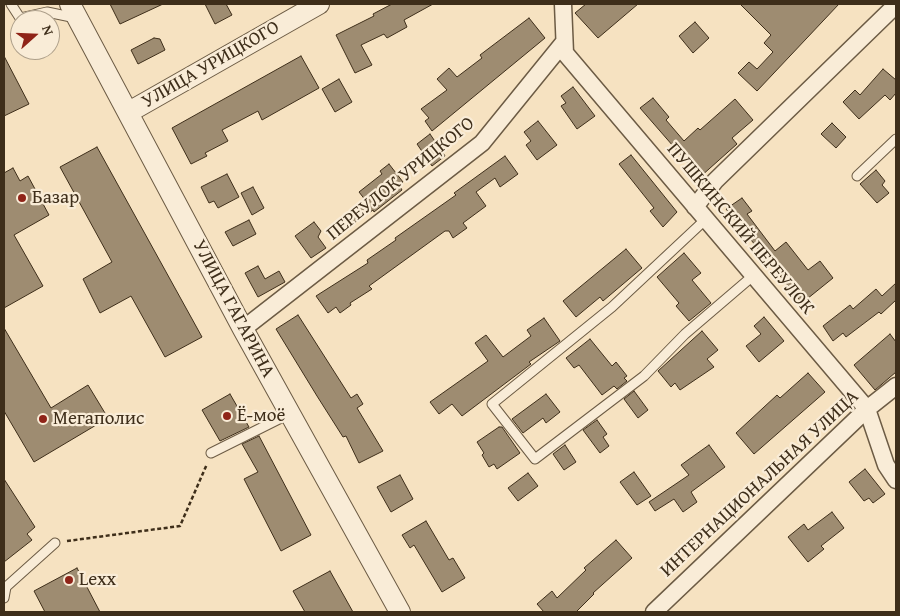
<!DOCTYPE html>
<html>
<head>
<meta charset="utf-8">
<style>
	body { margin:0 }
	#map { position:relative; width:900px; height:616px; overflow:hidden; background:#f6e2c1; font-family:"Gentium Book Plus",serif }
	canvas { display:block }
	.frame { position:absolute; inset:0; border:5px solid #3e2e1a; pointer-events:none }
	.north { position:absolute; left:10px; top:10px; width:50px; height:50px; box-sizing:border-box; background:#f9ecd7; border:1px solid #aea08b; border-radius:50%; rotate:70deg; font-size:14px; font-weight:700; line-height:20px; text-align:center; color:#3e2e1a }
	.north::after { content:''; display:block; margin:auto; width:18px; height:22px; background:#8f2418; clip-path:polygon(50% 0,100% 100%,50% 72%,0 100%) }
</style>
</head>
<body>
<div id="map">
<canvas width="900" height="616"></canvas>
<div class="frame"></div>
<div class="north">N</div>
</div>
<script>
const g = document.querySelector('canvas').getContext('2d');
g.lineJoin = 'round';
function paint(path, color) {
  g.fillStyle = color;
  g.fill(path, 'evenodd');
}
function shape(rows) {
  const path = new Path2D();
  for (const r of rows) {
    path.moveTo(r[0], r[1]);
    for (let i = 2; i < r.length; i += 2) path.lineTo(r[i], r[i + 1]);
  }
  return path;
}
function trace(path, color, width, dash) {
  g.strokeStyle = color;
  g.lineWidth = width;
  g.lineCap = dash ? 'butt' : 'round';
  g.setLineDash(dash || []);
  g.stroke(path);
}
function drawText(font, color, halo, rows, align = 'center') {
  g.font = font + ' "Gentium Book Plus",serif';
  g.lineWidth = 4.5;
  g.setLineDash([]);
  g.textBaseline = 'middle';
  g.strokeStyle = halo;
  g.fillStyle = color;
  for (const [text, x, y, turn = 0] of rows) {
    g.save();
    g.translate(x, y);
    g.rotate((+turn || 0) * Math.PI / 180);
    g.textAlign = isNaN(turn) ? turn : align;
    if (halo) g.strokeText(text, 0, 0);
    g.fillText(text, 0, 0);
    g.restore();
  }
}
const building = shape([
	[110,4,163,4,120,24,110,4],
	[205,4,226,4,232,15,215,24,205,4],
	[392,4,433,4,404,20,407,27,387,38,384,34,361,45,372,65,355,73,336,35,374,16,373,14,392,4],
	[586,4,638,4,598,38,575,13,586,4],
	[740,4,839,4,757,91,738,73,749,62,757,69,773,52,764,43,771,35,740,4],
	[529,18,545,38,432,131,425,121,429,118,421,109,447,90,437,79,449,68,457,77,482,58,480,55,529,18],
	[695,22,709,38,693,53,679,36,695,22],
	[154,38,160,39,165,50,138,64,131,50,154,38],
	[4,56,29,104,4,116,4,56],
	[301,56,319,88,262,120,258,111,222,130,228,141,205,153,207,156,191,164,172,128,301,56],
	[883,69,896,80,896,93,890,100,885,95,859,119,843,102,855,90,860,95,883,69],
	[339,79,352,102,335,112,322,89,339,79],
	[573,87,595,116,577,129,561,106,566,103,561,96,573,87],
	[653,98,669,117,666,120,684,141,698,128,700,130,735,99,753,120,732,138,737,144,700,177,640,108,653,98],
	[538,121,557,145,537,160,526,145,531,141,524,132,538,121],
	[832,123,846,137,836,148,821,134,832,123],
	[430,134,445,156,432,166,417,144,430,134],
	[97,147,202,337,165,357,131,296,100,313,83,279,112,262,60,167,97,147],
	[631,155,677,212,663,227,650,211,654,208,619,164,631,155],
	[505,156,518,174,500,187,495,178,476,192,486,206,463,223,467,228,453,238,449,231,445,231,369,286,372,289,350,303,351,305,340,313,336,307,328,313,316,296,368,263,367,260,396,240,395,238,456,195,454,193,505,156],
	[389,164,403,182,399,185,402,190,374,212,373,210,347,228,341,219,366,201,359,192,382,174,380,171,389,164],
	[13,168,20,181,28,176,49,215,14,235,43,286,4,308,4,173,13,168],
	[876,170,885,181,882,185,889,193,877,203,860,184,876,170],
	[227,174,239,197,218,208,214,201,209,203,201,187,227,174],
	[253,187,264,208,252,215,241,193,253,187],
	[742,198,752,211,747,214,775,251,786,242,808,270,820,261,833,278,802,303,726,209,742,198],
	[249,220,256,234,233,246,225,232,249,220],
	[314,222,321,231,318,237,326,248,311,258,295,236,314,222],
	[626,249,642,268,603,301,600,297,576,317,563,301,626,249],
	[684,253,701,273,692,280,711,303,689,321,676,306,679,303,657,277,684,253],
	[258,266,265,279,279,271,285,282,258,297,245,273,258,266],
	[896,283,896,300,881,314,879,312,846,337,843,333,833,341,823,326,850,305,853,309,876,289,882,296,896,283],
	[298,315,351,398,357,394,363,404,357,408,383,451,359,463,346,436,343,437,317,396,276,329,298,315],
	[764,317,784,341,759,362,746,346,761,334,754,326,764,317],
	[544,318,560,341,529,362,531,364,462,416,452,404,439,414,430,402,488,361,475,343,486,335,503,357,531,336,527,330,544,318],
	[4,328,51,408,88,385,108,418,34,462,4,411,4,328],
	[702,331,718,350,707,359,714,367,680,390,675,383,671,387,658,371,702,331],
	[890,334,896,342,896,372,875,390,854,365,890,334],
	[590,339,612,366,616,362,627,376,624,378,627,381,617,389,614,386,602,395,579,365,574,368,566,358,590,339],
	[808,373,825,392,754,454,736,433,777,395,780,398,808,373],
	[634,391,648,410,638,418,624,399,634,391],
	[230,394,249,427,220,441,202,410,230,394],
	[546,394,560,412,546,423,543,418,523,433,512,419,546,394],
	[597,420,607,434,603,437,609,446,600,453,583,430,597,420],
	[499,427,502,427,520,453,497,469,494,464,489,467,482,455,484,453,477,442,499,427],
	[259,436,311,535,281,551,244,479,258,472,242,444,259,436],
	[565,445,576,462,564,470,553,454,565,445],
	[709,445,725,467,691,492,697,502,683,512,674,499,655,511,649,502,689,475,681,465,709,445],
	[865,469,885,494,873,503,869,498,864,501,849,482,865,469],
	[634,472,651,496,637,505,620,482,634,472],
	[528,473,538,486,518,501,508,488,528,473],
	[400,475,413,499,391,512,377,487,400,475],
	[4,479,35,527,27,534,32,540,4,562,4,479],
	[832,512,844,528,821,546,824,549,808,562,788,537,804,524,808,530,832,512],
	[426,521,449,560,453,558,465,578,442,592,414,545,410,548,402,535,426,521],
	[616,540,632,558,593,593,594,594,576,612,544,612,537,604,552,591,557,598,586,570,584,568,616,540],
	[77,568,100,612,45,612,34,591,77,568],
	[330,571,353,612,305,612,293,591,330,571]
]);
paint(building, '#9e8c71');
trace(building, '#3e2e1a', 1);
const service = shape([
	[11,4,20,18,47,12,76,18],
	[857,176,896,139],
	[706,219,612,307,492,404,535,459,644,376,685,334,754,275],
	[211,453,289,414],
	[4,598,6,587,55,543]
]);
const minor = shape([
	[563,4,565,53,867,409,886,465,896,480],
	[695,207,715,181,896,5],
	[243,329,482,143,564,42],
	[654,612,867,409,896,386]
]);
const tertiary = shape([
	[70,4,243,329,400,612],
	[129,112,319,4]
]);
trace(service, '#6c5b44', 11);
trace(minor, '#6c5b44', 19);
trace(tertiary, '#6c5b44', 22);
trace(shape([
	[67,541,180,526,207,464]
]), '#3e2e1a', 2.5, [4, 2.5]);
trace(service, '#f9ecd7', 9);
trace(minor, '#f9ecd7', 16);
trace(tertiary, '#f9ecd7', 20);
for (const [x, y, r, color] of [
	[22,198,5,"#8f2418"],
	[227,416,5,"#8f2418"],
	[43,419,5,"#8f2418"],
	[69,580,5,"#8f2418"]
]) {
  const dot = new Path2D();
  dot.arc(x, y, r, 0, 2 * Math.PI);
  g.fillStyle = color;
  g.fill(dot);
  trace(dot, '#f9ecd7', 2);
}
drawText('19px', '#3e2e1a', '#f9ecd7', [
	["УЛИЦА УРИЦКОГО",211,65,-30],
	["ПЕРЕУЛОК УРИЦКОГО",401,179,-39],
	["ПУШКИНСКИЙ ПЕРЕУЛОК",740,229,50],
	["УЛИЦА ГАГАРИНА",233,309,62],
	["ИНТЕРНАЦИОНАЛЬНАЯ УЛИЦА",760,484,-43]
]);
drawText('19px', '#3e2e1a', '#f9ecd7', [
	["Базар",32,198],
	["Ё-моё",237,416],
	["Мегаполис",53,419],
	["Lexx",79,580]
], 'left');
</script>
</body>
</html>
